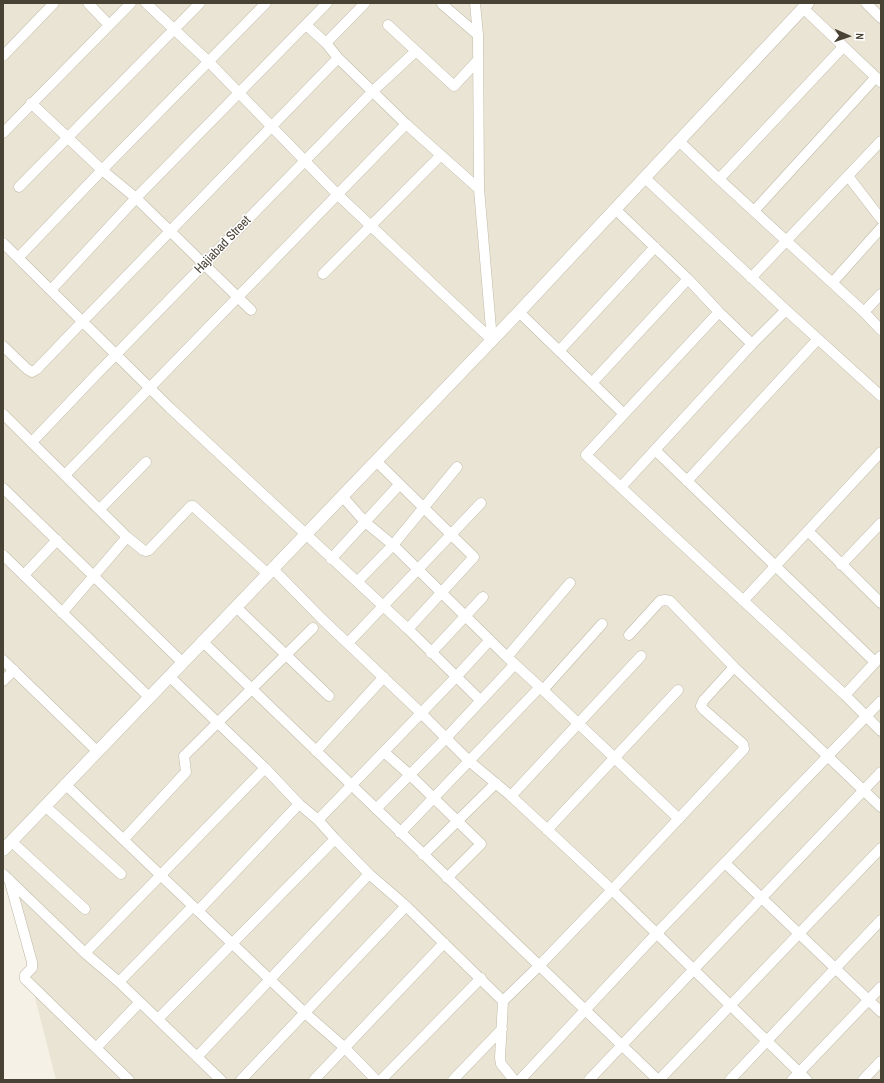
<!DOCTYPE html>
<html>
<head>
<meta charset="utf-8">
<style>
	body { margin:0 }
	#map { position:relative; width:884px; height:1083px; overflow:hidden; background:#f5f1e6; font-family:"Archivo Narrow",sans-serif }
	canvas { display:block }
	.frame { position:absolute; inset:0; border:4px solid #484235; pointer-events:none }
	.north { position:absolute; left:828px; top:16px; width:40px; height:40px; -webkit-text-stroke:3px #fff; paint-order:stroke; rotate:92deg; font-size:11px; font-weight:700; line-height:16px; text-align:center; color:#484235 }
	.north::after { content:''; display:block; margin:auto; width:14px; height:18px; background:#484235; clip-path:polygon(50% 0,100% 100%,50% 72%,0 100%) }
</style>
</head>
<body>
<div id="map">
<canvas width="884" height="1083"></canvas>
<div class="frame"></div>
<div class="north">N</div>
</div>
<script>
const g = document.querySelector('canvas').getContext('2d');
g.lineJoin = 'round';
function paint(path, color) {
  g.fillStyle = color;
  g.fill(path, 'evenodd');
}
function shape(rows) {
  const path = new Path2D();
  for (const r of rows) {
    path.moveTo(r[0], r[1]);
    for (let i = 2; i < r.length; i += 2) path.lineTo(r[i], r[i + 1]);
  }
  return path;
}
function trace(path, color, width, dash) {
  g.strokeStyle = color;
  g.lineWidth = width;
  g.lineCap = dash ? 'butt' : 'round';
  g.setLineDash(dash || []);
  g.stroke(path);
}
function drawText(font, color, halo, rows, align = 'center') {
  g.font = font + ' "Archivo Narrow",sans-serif';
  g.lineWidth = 3;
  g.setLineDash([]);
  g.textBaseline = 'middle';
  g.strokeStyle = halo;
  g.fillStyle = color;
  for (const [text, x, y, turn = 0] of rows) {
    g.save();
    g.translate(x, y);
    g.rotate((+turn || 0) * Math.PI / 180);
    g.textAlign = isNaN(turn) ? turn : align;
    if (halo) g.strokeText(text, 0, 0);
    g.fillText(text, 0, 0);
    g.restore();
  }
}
paint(shape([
	[3,3,881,3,881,1080,56,1080,3,872]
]), '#e9e4d4');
const minor = shape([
	[88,3,109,25],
	[146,3,209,62,337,194,492,340],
	[443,3,442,4,478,35],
	[475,3,478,35,479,189,492,340],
	[866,3,881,18],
	[803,8,881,82],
	[306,25,326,43],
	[388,25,454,86,478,60],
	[3,56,54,3],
	[338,58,406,124,479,189],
	[31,103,102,170,136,198,251,310],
	[3,133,131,3],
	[679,141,719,179,864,312,881,330],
	[848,176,881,219],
	[645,178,786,310,881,396],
	[719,179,843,47],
	[19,187,200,3],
	[615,209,688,279,719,312,752,344],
	[754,211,876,77],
	[3,243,170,408,408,629,480,700],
	[18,258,102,170,266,3],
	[323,274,441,155],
	[751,278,881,141],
	[832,283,881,228],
	[51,290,136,198,327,3],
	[519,312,624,414,586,455,845,695,881,731],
	[864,312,881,294],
	[3,346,27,369,32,372,37,369,83,321,338,58,326,43,365,3],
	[559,351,655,247],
	[592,383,688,279],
	[3,414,127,537,143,550,146,551,149,550,191,506,193,506,268,574],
	[624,414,719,312],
	[32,442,92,379,373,91,416,51],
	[655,450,875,662],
	[376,461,474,557,408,629],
	[65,475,406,124],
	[687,481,818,339],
	[621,487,752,344,786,310],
	[3,488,182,662],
	[342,496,365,522,393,545,507,657,543,690,679,819],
	[100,509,146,462],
	[808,531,881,603],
	[3,555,149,697],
	[331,559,399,485],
	[841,565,881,523],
	[273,569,322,619,421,713,469,761,511,796,612,890,807,1080],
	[24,575,57,540],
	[357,582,393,545,457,467],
	[743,601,881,452],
	[236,607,329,696],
	[62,613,127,537],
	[629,635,660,601,665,600,670,601,734,667],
	[202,641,658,1080],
	[348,643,481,503],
	[431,653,483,597],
	[507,657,570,583],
	[3,660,97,751],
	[169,676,265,768,299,804,318,820,335,839,369,874,406,906,503,1001],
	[3,681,14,670],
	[543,690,602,624],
	[845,695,881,656],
	[316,751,384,677],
	[384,752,409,774,481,844,447,878],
	[65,784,305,1013,345,1048,376,1080],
	[511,796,641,656],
	[45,806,121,874],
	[376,809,446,738,515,664],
	[318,820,456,677,490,640],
	[547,830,678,690],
	[400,833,540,687],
	[124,839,186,772,184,756,313,628],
	[12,842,85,909],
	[423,855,496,783],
	[725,863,881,1012],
	[3,874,85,953,119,982,221,1080],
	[9,879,32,962,32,968,25,975,25,979,129,1080],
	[198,911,299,804],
	[85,953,265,768],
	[119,982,193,906],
	[158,1019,335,839],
	[96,1048,140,1002],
	[197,1057,369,874],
	[241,1080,406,906],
	[314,1080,444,943],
	[381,1080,481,978],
	[453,1080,502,1029],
	[514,1080,501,1064,500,1058,503,1001,539,966,612,890,744,749,743,744,703,709,701,706,703,701,734,667,881,807],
	[520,1080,657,933,881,701],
	[589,1080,881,772],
	[659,1080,881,848],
	[730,1080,881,920],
	[792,1080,881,987],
	[863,1080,881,1061]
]);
const tertiary = shape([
	[3,850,519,312,808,3]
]);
trace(minor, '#c1baa8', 11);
trace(tertiary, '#c1baa8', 13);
trace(minor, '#fff', 10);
trace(tertiary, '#fff', 12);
drawText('13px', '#484235', '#fff', [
	["Hajiabad Street",223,245,-46]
]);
</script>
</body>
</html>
